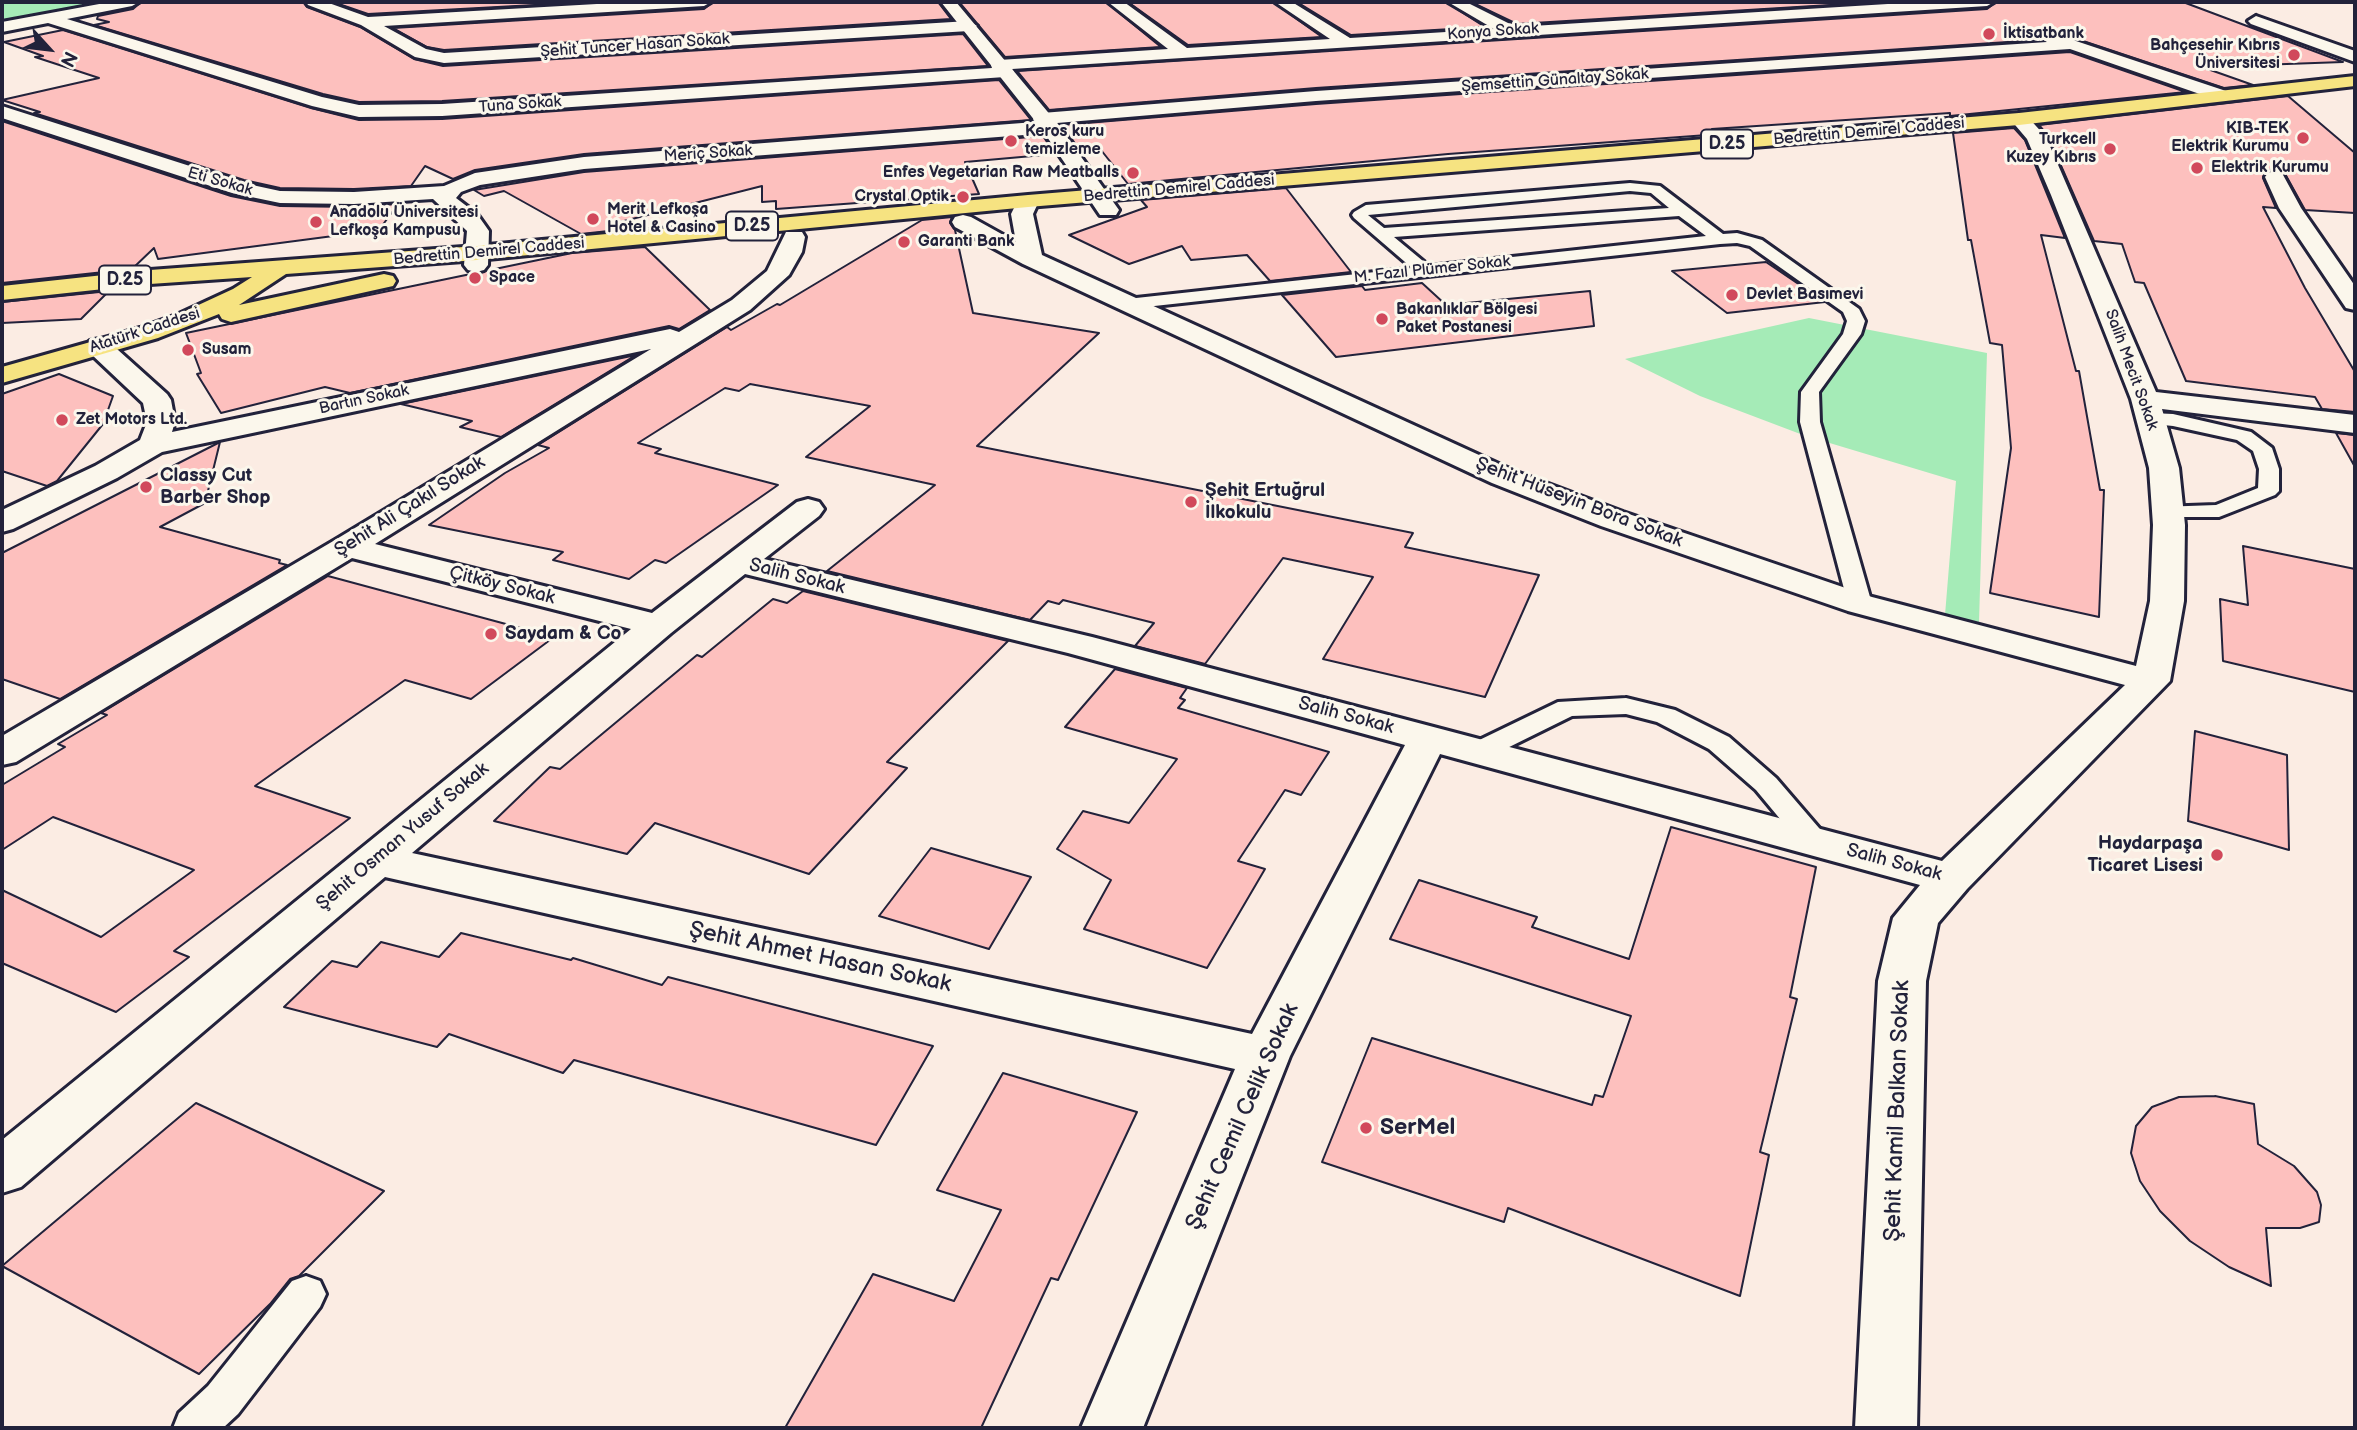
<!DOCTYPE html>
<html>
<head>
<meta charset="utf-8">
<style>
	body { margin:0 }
	#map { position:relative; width:2357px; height:1430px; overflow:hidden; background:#fbece3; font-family:"Balsamiq Sans",sans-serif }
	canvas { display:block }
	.frame { position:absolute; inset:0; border:4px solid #22223b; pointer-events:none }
	.north { position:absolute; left:14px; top:14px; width:70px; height:70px; -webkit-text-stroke:5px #fbf7ec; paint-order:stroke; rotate:117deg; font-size:19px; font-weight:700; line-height:28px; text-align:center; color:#22223b }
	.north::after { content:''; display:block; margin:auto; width:24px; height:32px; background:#22223b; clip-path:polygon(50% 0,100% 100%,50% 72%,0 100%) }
</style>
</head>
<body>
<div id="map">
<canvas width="2357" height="1430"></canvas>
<div class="frame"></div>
<div class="north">N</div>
</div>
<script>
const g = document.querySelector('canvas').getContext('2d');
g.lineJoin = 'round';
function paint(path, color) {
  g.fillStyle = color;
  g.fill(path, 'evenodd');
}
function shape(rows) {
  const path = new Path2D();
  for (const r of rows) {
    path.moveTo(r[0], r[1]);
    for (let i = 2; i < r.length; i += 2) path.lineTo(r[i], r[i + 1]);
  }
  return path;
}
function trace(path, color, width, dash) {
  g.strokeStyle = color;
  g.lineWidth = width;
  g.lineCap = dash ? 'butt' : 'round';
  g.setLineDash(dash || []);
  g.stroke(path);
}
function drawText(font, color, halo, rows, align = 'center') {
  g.font = font + ' "Balsamiq Sans",sans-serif';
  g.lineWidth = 6;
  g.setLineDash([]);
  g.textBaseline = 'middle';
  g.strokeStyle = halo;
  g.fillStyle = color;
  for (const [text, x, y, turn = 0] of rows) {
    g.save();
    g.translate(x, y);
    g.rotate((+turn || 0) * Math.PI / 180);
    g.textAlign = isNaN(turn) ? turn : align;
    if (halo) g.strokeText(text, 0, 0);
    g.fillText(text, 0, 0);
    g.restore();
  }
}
paint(shape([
	[2,2,81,2,98,6,2,25],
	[1809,318,1987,353,1979,622,1945,615,1956,481,1803,435,1700,396,1625,359]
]), '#a5ebb7');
const building = shape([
	[141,2,303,2,307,7,360,27,414,59,443,66,963,34,988,66,442,101,359,102,323,94,94,25,109,22,97,19,98,16,133,9,141,2],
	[333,2,590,2,368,14,333,2],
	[713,2,938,2,951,19,444,50,427,47,393,28,704,9,713,2],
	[959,2,1106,2,1161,47,1005,57,959,2],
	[1128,2,1273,2,1322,37,1188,45,1128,2],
	[1297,2,1446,2,1485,27,1351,35,1297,2],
	[1471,2,1863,2,1863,3,1517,24,1471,2],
	[1996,2,2183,2,2343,62,2202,67,2253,85,2224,88,2044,28,2033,34,2038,40,1316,88,1049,110,1017,71,1987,9,1996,2],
	[63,30,311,108,359,120,442,119,999,80,1031,120,584,154,475,170,453,179,425,166,411,186,354,189,280,188,244,180,34,113,40,112,2,100,99,78,35,57,43,56,4,42,63,30],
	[2070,52,2186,92,1950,116,1950,113,1712,129,1721,134,1448,154,1128,184,1101,150,1081,152,1062,125,1316,104,2070,52],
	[2288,96,2355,153,2355,213,2305,210,2284,172,2276,168,2266,171,2263,178,2276,208,2263,207,2305,288,2355,372,2355,412,2322,409,2315,397,2186,381,2144,283,2135,282,2122,244,2094,241,2048,136,2039,125,2288,96],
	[2,121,231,196,280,206,354,207,398,204,379,230,158,259,154,248,132,269,2,283,2,121],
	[2014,128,2025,140,2065,238,2041,235,2076,371,2079,371,2100,490,2104,490,2099,617,1990,593,2011,448,2002,345,1990,343,1971,240,1968,240,1953,133,2014,128],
	[1043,136,1055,154,965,162,979,194,776,209,776,201,762,202,762,186,620,222,627,229,581,234,504,191,484,196,474,190,584,172,1043,136],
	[1286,188,1351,272,1270,281,1247,255,1191,260,1182,246,1129,264,1069,235,1147,207,1141,200,1286,188],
	[952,217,950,223,955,230,973,313,1099,333,977,446,1413,533,1405,547,1539,575,1485,697,1323,659,1373,577,1283,558,1205,664,1135,646,1154,623,1063,600,1059,604,1048,601,1030,620,827,571,935,485,806,457,870,406,750,384,739,391,725,388,638,443,661,449,655,453,778,485,666,563,655,560,629,579,553,560,563,552,429,525,505,473,549,448,538,445,727,327,731,330,777,304,780,305,922,220,952,217],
	[645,247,710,310,679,329,669,326,350,393,325,387,221,413,197,374,201,373,186,333,572,253,645,247],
	[1766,262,1825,302,1727,313,1672,271,1766,262],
	[1422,283,1446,305,1590,291,1594,326,1336,357,1282,295,1362,286,1365,290,1422,283],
	[109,291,81,319,2,323,2,302,109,291],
	[636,355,501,437,460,427,472,421,401,404,636,355],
	[59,374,113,396,103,424,57,481,47,486,2,471,2,394,59,374],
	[2336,433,2355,435,2355,467,2336,433],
	[220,442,205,503,160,527,280,560,279,563,287,565,60,699,2,679,2,553,220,442],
	[2243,546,2355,569,2355,692,2223,661,2220,599,2248,605,2243,546],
	[328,576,554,637,471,699,405,680,255,786,350,818,174,951,189,957,116,1012,2,963,2,890,101,937,194,870,53,817,2,850,2,785,65,747,58,744,107,715,101,713,328,576],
	[803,591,1008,641,887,762,907,768,809,874,655,823,627,854,494,821,550,767,560,769,697,655,702,657,773,599,787,603,803,591],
	[1115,669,1187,688,1180,698,1185,700,1178,708,1329,752,1301,795,1285,790,1238,861,1265,869,1207,968,1084,929,1111,880,1057,849,1083,811,1129,823,1177,759,1065,727,1115,669],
	[2195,731,2287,755,2289,850,2188,821,2195,731],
	[1671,827,1816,867,1790,997,1797,999,1760,1152,1769,1155,1740,1296,1508,1208,1504,1222,1322,1162,1372,1038,1592,1105,1595,1095,1603,1097,1631,1016,1390,939,1419,880,1537,917,1532,927,1629,959,1671,827],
	[931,848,1031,877,989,949,879,916,931,848],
	[461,933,571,960,573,958,662,985,668,977,933,1046,876,1145,574,1060,563,1073,449,1034,437,1047,284,1007,332,961,357,967,381,942,439,957,461,933],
	[1003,1073,1137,1112,1058,1280,1051,1278,981,1428,785,1428,873,1274,954,1301,1001,1210,937,1190,1003,1073],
	[2215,1096,2254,1104,2258,1144,2294,1166,2317,1192,2321,1205,2319,1222,2300,1228,2266,1228,2271,1286,2229,1267,2190,1241,2160,1211,2140,1181,2131,1153,2136,1126,2152,1107,2179,1097,2215,1096],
	[196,1103,384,1191,299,1276,290,1279,270,1304,199,1374,2,1266,196,1103]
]);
paint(building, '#fdc0be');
trace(building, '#22223b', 2);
const lane = shape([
	[1630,183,1660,186,1723,234,1737,233,1762,240,1859,309,1865,321,1861,334,1819,392,1820,422,1872,604,1868,609,1852,609,1848,604,1800,422,1801,392,1843,334,1847,321,1843,312,1750,246,1737,243,1720,244,1127,309,1119,304,1127,299,1412,268,1354,218,1352,215,1354,212,1366,205,1630,183],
	[1630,191,1651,193,1669,208,1384,228,1368,215,1630,191],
	[1679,216,1706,236,1429,266,1394,237,1679,216],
	[2151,413,2173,414,2251,432,2272,448,2279,469,2279,491,2275,495,2219,517,2160,517,2157,512,2160,507,2216,505,2258,488,2259,469,2253,451,2237,440,2173,426,2144,423,2141,419,2144,415,2151,413],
	[1626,698,1675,710,1729,737,1776,778,1825,835,1830,842,1825,849,1815,852,1805,849,1756,790,1709,749,1657,722,1626,714,1572,716,1489,757,1479,759,1469,757,1465,751,1469,745,1558,702,1626,698],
	[306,1276,320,1281,326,1294,320,1307,238,1414,223,1428,173,1428,179,1413,208,1386,292,1281,306,1276]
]);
const street = shape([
	[110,2,139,2,132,6,67,19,322,97,359,105,442,104,992,68,991,65,993,61,999,60,1168,49,1108,2,1124,2,1187,48,1330,39,1275,2,1292,2,1350,38,1494,29,1448,2,1466,2,1516,27,1920,2,1994,2,1987,6,1012,69,1014,72,1011,76,1005,77,442,116,359,117,312,106,48,23,2,32,2,22,110,2],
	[306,2,326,2,368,17,632,2,711,2,704,6,384,26,426,49,444,53,969,21,977,26,969,31,444,63,415,57,361,25,308,5,306,2],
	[2256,16,2355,51,2355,62,2251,24,2248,21,2256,16],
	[2043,30,2229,92,2232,96,2223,101,2217,100,2070,49,1316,101,1057,123,1060,127,1057,131,1050,133,584,169,480,185,461,192,456,198,477,214,489,231,488,265,484,270,476,272,468,270,464,265,467,231,433,199,354,204,280,203,232,193,2,118,2,106,243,183,280,191,354,192,444,186,475,173,584,157,1035,122,1033,119,1035,115,1042,113,1316,91,2047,42,2035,35,2043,30],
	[2019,113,2026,115,2046,137,2156,392,2355,415,2355,433,2162,409,2179,468,2185,525,2184,601,2170,681,1967,889,1938,923,1926,981,1917,1428,1855,1428,1878,981,1893,918,1920,885,1440,754,1290,1056,1143,1428,1081,1428,1235,1069,385,877,21,1187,2,1193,2,1140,631,629,352,558,16,762,2,765,2,736,335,540,651,349,162,452,117,478,13,529,2,532,2,510,95,466,140,440,147,422,143,403,90,353,86,347,90,341,99,339,108,341,167,394,171,400,175,422,172,432,670,329,679,332,732,300,767,271,786,232,802,232,805,237,802,252,789,275,750,310,375,544,652,613,797,502,808,499,819,502,824,509,819,516,764,559,1092,637,1942,861,2125,685,1848,611,1601,526,1492,483,1023,264,955,227,952,222,955,217,963,215,971,217,1016,242,1011,214,1020,196,1036,196,1039,201,1033,214,1042,255,1514,471,1623,512,1872,597,2136,666,2150,601,2153,525,2149,468,2131,399,2051,195,2027,139,2010,119,2019,113],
	[745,574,1068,653,1405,745,1252,1034,412,853,671,633,745,574],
	[2275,171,2282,173,2301,208,2355,286,2355,310,2346,308,2279,208,2265,177,2268,173,2275,171]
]);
const secondary = shape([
	[941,2,956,2,1057,123,1119,210,1116,215,1100,215,1043,131,941,2]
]);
const primary = shape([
	[2355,76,2355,86,2019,125,1028,207,477,260,286,274,239,305,384,274,393,276,396,281,393,286,231,322,222,319,219,314,158,338,2,383,2,367,140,328,179,314,233,289,252,277,150,284,2,300,2,286,150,270,477,246,1028,195,2019,113,2355,76]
]);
trace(lane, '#22223b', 6);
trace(street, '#22223b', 6);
trace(secondary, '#22223b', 6);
trace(primary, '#22223b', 6);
paint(lane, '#fbf7ec');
paint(street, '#fbf7ec');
paint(secondary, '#fbf7ec');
paint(primary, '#f6e381');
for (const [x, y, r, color] of [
	[1989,34,7,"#d1495b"],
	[2294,55,7,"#d1495b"],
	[2303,138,7,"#d1495b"],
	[1011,141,7,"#d1495b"],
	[2110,149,7,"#d1495b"],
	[2197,168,7,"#d1495b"],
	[1133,173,7,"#d1495b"],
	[963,197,7,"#d1495b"],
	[593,219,7,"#d1495b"],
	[316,222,7,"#d1495b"],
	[904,242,7,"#d1495b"],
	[475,278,7,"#d1495b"],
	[1732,295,7,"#d1495b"],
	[1382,319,7,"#d1495b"],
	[188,350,7,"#d1495b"],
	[62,420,7,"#d1495b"],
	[146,487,7,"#d1495b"],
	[1191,502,7,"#d1495b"],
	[491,634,7,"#d1495b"],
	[2217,855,7,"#d1495b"],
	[1366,1128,7,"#d1495b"]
]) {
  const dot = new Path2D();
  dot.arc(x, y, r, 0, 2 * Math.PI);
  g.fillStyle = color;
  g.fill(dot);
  trace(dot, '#fbf7ec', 2.5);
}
drawText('16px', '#22223b', '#fbf7ec', [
	["Konya Sokak",1493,32,-4],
	["Şehit Tuncer Hasan Sokak",635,46,-4],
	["Şemsettin Günaltay Sokak",1555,81,-4],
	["Tuna Sokak",520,105,-4],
	["Bedrettin Demirel Caddesi",1869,132,-5],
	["Meriç Sokak",708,154,-4],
	["Eti Sokak",220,182,16],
	["Bedrettin Demirel Caddesi",1179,189,-5],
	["Bedrettin Demirel Caddesi",489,252,-5],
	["M. Fazıl Plümer Sokak",1432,270,-6],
	["Atatürk Caddesi",145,331,-18],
	["Salih Mecit Sokak",2131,370,70],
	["Bartın Sokak",364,400,-12]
]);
drawText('bold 16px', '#22223b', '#fbf7ec', [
	["İktisatbank",2003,34],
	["Bahçeşehir Kıbrıs",2280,46,"right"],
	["Üniversitesi",2280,64,"right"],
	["KIB-TEK",2289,129,"right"],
	["Elektrik Kurumu",2289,147,"right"],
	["Keros kuru",1025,132],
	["temizleme",1025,150],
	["Turkcell",2096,140,"right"],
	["Kuzey Kıbrıs",2096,158,"right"],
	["Elektrik Kurumu",2211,168],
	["Enfes Vegetarian Raw Meatballs",1119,173,"right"],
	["Crystal Optik",949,197,"right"],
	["Merit Lefkoşa",607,210],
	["Hotel & Casino",607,228],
	["Anadolu Üniversitesi",330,213],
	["Lefkoşa Kampusu",330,231],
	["Garanti Bank",918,242],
	["Space",489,278],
	["Devlet Basımevi",1746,295],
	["Bakanlıklar Bölgesi",1396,310],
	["Paket Postanesi",1396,328],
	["Susam",202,350],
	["Zet Motors Ltd.",76,420]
], 'left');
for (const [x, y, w] of [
	[1727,144,52],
	[752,226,52],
	[125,280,52]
]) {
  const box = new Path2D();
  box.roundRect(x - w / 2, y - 14.5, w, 29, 5);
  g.fillStyle = '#fbf7ec';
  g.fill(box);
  trace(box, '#22223b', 2);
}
drawText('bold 18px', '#22223b', null, [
	["D.25",1727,144],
	["D.25",752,226],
	["D.25",125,280]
]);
drawText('bold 19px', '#22223b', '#fbf7ec', [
	["Classy Cut",160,476],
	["Barber Shop",160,498],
	["Şehit Ertuğrul",1205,491],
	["İlkokulu",1205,513],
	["Saydam & Co",505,634],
	["Haydarpaşa",2203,844,"right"],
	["Ticaret Lisesi",2203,866,"right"]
], 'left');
drawText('19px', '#22223b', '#fbf7ec', [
	["Şehit Hüseyin Bora Sokak",1579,503,21],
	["Şehit Ali Çakıl Sokak",410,507,-32],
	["Salih Sokak",797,577,14],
	["Çitköy Sokak",502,586,14],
	["Salih Sokak",1346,716,15],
	["Şehit Osman Yusuf Sokak",403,837,-40],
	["Salih Sokak",1894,863,15]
]);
drawText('23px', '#22223b', '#fbf7ec', [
	["Şehit Ahmet Hasan Sokak",820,958,12],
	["Şehit Kamil Balkan Sokak",1898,1111,-88],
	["Şehit Cemil Celik Sokak",1243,1117,-66]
]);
drawText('bold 23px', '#22223b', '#fbf7ec', [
	["SerMel",1380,1128]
], 'left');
</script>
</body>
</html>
